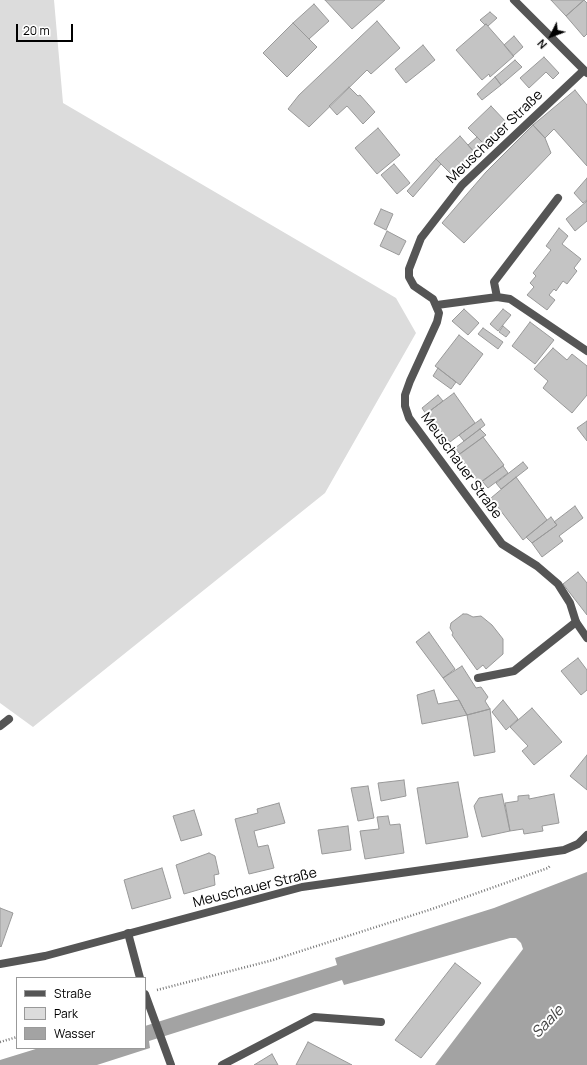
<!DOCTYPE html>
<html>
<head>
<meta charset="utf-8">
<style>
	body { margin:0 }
	#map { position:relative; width:587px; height:1065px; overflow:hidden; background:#fff; font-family:Manrope,sans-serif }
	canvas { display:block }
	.legend { position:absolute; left:16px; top:977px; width:130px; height:72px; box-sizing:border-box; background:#fff; border:1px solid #999; margin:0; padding:5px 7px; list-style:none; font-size:12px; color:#000 }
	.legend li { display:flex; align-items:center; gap:8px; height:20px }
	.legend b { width:20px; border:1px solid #999 }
	.north { position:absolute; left:531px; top:16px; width:40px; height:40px; -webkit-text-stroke:3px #fff; paint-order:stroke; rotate:228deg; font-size:11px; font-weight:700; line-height:16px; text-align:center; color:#000 }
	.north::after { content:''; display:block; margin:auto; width:14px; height:18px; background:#000; clip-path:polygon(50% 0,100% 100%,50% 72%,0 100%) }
	.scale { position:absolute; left:16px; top:24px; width:57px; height:18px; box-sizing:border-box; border:2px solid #000; border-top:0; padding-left:5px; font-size:12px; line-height:14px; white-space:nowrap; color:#000; -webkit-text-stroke:3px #fff; paint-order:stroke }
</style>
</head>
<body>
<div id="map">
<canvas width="587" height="1065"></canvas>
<ul class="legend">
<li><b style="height:5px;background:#555"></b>Straße</li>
<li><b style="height:11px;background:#dcdcdc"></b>Park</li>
<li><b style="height:11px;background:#a3a3a3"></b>Wasser</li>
</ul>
<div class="north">N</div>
<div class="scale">20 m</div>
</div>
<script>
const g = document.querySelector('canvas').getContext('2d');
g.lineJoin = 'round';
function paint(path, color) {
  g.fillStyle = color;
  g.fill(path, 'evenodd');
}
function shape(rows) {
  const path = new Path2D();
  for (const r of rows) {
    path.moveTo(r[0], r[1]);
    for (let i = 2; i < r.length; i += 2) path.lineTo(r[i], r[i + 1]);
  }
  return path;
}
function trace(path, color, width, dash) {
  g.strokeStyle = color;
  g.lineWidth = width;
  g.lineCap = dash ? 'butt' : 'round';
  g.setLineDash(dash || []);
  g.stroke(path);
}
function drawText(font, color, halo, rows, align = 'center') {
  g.font = font + ' Manrope,sans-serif';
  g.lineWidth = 4;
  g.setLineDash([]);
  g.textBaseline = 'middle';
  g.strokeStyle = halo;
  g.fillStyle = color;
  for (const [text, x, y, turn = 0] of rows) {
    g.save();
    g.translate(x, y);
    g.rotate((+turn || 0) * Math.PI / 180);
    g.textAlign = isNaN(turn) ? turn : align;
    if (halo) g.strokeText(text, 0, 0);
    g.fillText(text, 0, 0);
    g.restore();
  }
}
paint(shape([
	[0,0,54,0,63,103,396,298,416,333,325,493,33,727,0,703]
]), '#dcdcdc');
paint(shape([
	[587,872,587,1065,435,1065,523,949,521,943,516,938,510,938,344,985,342,980,149,1041,150,1048,97,1065,0,1065,0,1060,39,1048,145,1048,145,1026,337,965,335,958,494,908]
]), '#a3a3a3');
const building = shape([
	[325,0,385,0,352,29,325,0],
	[551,0,584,0,566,16,551,0],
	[584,0,587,3,587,34,584,37,566,16,584,0],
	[314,4,329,21,309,39,293,23,314,4],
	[490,12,497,18,488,26,486,24,485,25,480,20,490,12],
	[377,21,400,48,371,74,367,70,309,127,288,109,299,95,377,21],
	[293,23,317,47,287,77,263,53,293,23],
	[486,24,514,56,490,77,489,74,482,80,456,50,486,24],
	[514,36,523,47,513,56,504,45,514,36],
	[423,45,435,60,406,83,395,69,423,45],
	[544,57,559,73,553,79,546,72,529,88,520,78,544,57],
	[515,60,522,67,501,85,495,77,515,60],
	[495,77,501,85,482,100,477,94,495,77],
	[349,87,358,96,360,95,375,112,363,124,347,106,337,115,329,106,349,87],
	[575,90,587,105,587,166,554,129,545,138,533,125,575,90],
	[491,106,507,123,484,144,468,128,491,106],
	[533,125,545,138,551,153,464,243,442,223,486,172,533,125],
	[378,128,400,155,377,174,355,148,378,128],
	[460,136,475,153,452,175,436,159,460,136],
	[477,137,484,144,475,153,468,145,477,137],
	[436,159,441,164,413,197,407,191,436,159],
	[394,164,410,183,397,194,381,175,394,164],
	[587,178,587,200,583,203,574,193,587,178],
	[587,201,587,221,575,231,566,219,587,201],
	[381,209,393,214,386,230,374,224,381,209],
	[559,228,568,236,562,244,581,259,574,268,577,271,567,284,563,281,556,291,554,289,549,295,555,300,547,310,527,295,534,287,530,283,536,276,533,273,551,250,546,246,559,228],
	[387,231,406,241,399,255,380,246,387,231],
	[464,309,479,323,468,335,452,321,464,309],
	[503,309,511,315,498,331,490,324,503,309],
	[530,322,554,340,535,364,512,346,530,322],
	[503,326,510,332,506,337,499,332,503,326],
	[483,328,503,342,498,349,478,334,483,328],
	[459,335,483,354,460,385,435,366,459,335],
	[553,348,567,360,572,354,587,366,587,395,572,413,543,388,548,381,534,369,553,348],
	[438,368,456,382,451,389,433,376,438,368],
	[454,393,475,423,450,442,427,413,454,393],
	[438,395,443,401,426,414,422,408,438,395],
	[481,419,485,425,464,441,459,435,481,419],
	[587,421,587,441,577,428,587,421],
	[480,429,486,435,460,454,455,448,480,429],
	[483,437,504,465,479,484,458,455,483,437],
	[523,462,528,468,501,489,496,483,523,462],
	[503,466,508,473,488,488,482,481,503,466],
	[516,477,547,520,523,540,491,498,516,477],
	[575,506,583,518,559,536,563,541,542,557,532,543,557,525,554,522,575,506],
	[551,517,557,525,532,543,526,537,551,517],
	[578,572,587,583,587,615,563,584,578,572],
	[463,614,467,614,473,617,481,616,492,625,503,639,503,654,486,669,483,665,477,670,452,635,453,633,450,628,451,623,463,614],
	[429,632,455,669,443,678,416,642,429,632],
	[578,658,587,670,587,690,581,695,561,671,578,658],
	[462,666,476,688,481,687,488,697,485,701,490,709,467,715,459,700,443,678,462,666],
	[434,690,438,704,459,700,467,715,422,724,417,695,434,690],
	[503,700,518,719,506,730,492,712,503,700],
	[532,708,562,742,534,765,522,751,528,746,510,727,532,708],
	[490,709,495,752,474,756,467,715,490,709],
	[587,755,587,790,570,776,587,755],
	[404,780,406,796,381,801,378,783,404,780],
	[458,782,468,837,426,844,417,788,458,782],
	[368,786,374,818,358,821,351,788,368,786],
	[502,794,510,831,482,837,474,806,479,798,502,794],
	[554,794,559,823,542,826,543,831,524,834,523,829,510,831,505,803,518,801,518,796,529,795,529,799,554,794],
	[279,803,285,823,254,831,258,847,268,845,274,868,249,874,235,819,258,813,257,809,279,803],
	[194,810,202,835,181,841,173,816,194,810],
	[388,816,390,825,400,824,404,853,365,859,360,831,379,829,377,817,388,816],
	[348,826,351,850,322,854,318,830,348,826],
	[209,853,215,856,219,874,214,875,215,885,184,894,176,865,209,853],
	[162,868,171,898,132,909,124,880,162,868],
	[0,908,13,913,1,947,0,946,0,908],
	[455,963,481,983,421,1058,395,1040,455,963],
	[308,1042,352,1065,296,1065,308,1042],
	[272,1054,278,1065,254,1065,272,1054]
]);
paint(building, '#c4c4c4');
trace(building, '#999', 1);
trace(shape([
	[157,990,273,960,432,909,548,868,550,866],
	[0,1042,17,1037]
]), '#777', 2.5, [1, 2]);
trace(shape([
	[497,297,494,282,558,198],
	[437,305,497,297,510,299,587,351],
	[478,678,514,671,576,622],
	[0,726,9,719],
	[128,933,140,978],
	[145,994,171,1065],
	[222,1065,314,1017,381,1022]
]), '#555', 8);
trace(shape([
	[514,0,587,73],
	[583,71,462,185,421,238,409,269,409,277,414,286,433,299,439,313,437,322,410,381,405,395,405,406,409,418,502,544,537,566,558,584,570,603,576,622,587,638],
	[0,964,45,956,302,887,564,850,578,844,587,835]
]), '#555', 8);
drawText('14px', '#000', '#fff', [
	["Meuschauer Straße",495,137,-44],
	["Meuschauer Straße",461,466,54],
	["Meuschauer Straße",255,888,-14]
]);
drawText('italic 15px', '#444', '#fff', [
	["Saale",548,1022,-46]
]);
</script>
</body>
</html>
